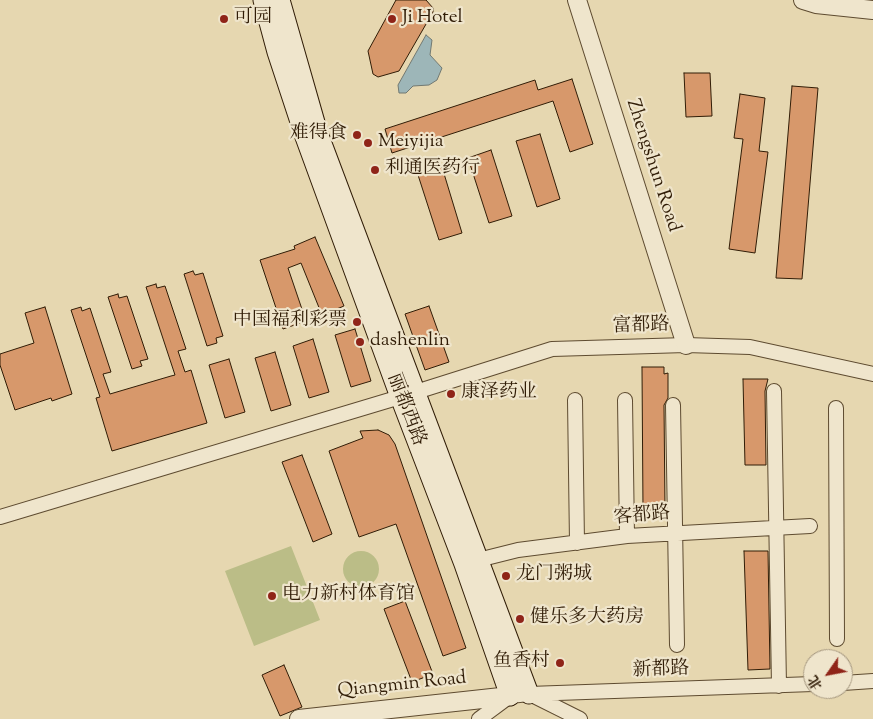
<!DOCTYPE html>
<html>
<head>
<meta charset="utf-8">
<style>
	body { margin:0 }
	#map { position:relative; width:873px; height:719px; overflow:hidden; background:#e6d7b0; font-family:"Sorts Mill Goudy","Noto Serif SC",serif }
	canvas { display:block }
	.north { position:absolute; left:803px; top:649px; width:50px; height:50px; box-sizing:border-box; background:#efe5cc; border:1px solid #a3957d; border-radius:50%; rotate:237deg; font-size:14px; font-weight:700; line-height:20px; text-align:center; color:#301c06 }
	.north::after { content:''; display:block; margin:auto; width:18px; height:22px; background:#8f2418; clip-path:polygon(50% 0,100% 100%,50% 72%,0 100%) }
</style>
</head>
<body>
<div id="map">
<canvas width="873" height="719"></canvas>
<div class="north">北</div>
</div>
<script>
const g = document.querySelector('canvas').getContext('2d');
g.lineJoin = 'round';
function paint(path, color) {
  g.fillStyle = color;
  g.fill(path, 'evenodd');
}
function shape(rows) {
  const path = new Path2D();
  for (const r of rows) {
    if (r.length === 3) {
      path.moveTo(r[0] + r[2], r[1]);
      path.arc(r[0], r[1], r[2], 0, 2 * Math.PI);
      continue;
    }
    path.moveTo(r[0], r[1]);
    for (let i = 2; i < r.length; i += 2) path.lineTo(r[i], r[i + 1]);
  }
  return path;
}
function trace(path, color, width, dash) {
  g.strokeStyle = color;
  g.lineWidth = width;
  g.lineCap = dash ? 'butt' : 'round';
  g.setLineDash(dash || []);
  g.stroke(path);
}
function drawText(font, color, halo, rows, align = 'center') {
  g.font = font + ' "Sorts Mill Goudy","Noto Serif SC",serif';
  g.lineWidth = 4.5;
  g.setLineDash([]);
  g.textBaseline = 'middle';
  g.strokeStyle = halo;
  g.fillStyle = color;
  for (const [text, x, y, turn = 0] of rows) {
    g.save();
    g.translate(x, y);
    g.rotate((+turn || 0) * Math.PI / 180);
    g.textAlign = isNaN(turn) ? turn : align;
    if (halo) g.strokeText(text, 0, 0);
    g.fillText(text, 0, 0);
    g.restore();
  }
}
paint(shape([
	[291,546,320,620,254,646,225,571],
	[361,569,18]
]), '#bbbd87');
const water = shape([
	[426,35,432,40,430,55,442,68,437,80,429,85,413,86,406,93,399,93,398,85,426,35]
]);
paint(water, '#9db6b8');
trace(water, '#717871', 1);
const building = shape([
	[396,0,426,0,433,8,433,12,399,71,378,77,373,74,368,51,396,0],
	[684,73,710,73,712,116,686,117,684,73],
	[572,79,593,144,570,152,553,101,392,153,385,129,535,80,538,90,572,79],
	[792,86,818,88,802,279,776,278,792,86],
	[740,94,765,98,759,151,768,152,755,253,729,249,743,139,734,138,740,94],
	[540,134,560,199,537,207,516,141,540,134],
	[491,150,512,216,489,223,468,158,491,150],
	[442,167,462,233,439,240,418,175,442,167],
	[315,237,344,306,322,315,301,263,288,268,306,321,283,329,260,260,295,249,294,246,315,237],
	[193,271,195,275,203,273,223,336,216,338,217,343,207,346,184,274,193,271],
	[156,284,157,288,165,286,186,349,178,351,185,372,191,370,207,423,112,451,96,398,100,397,71,310,81,307,82,311,90,308,111,372,103,374,110,394,171,376,175,375,146,287,156,284],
	[118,294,119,298,127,296,148,359,140,361,142,366,132,369,108,297,118,294],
	[429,306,449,362,425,370,405,314,429,306],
	[45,307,72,394,52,401,51,398,15,410,0,365,0,354,34,343,25,313,45,307],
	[355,329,371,381,351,387,335,335,355,329],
	[313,339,329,392,309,398,293,346,313,339],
	[275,352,291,405,271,411,255,358,275,352],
	[229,359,245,412,225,418,209,365,229,359],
	[642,367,664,367,664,374,668,373,668,398,664,405,665,510,643,510,642,367],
	[743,379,768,379,765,391,766,465,745,465,743,379],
	[378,430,389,435,395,444,466,648,443,656,396,524,359,537,329,451,363,438,360,431,378,430],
	[302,455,332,534,313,542,282,462,302,455],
	[744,551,768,551,770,669,748,670,744,551],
	[405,601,433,674,412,682,384,609,405,601],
	[284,665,302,707,280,716,262,675,284,665]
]);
paint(building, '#d7986b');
trace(building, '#301c06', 1);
const minor = shape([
	[774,391,779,686],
	[575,400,577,543],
	[625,400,627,536],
	[673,405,677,645],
	[836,408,837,639],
	[0,517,400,397,552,349,686,345,750,347,873,374],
	[478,560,518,550,627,536,810,526],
	[843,683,873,681],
	[532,695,580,719],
	[479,719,510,696,529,694,813,684]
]);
const tertiary = shape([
	[577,0,686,345],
	[803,0,816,4,873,10],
	[299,719,510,696]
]);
const secondary = shape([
	[263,0,277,52,305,137,400,397,464,564,510,696],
	[280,0,318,133,529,694]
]);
trace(minor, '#5e4b30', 16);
trace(tertiary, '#5e4b30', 20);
trace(secondary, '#301c06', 21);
trace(minor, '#efe5cc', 14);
trace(tertiary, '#efe5cc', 18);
trace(secondary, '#efe5cc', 19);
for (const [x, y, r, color] of [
	[224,19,5,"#8f2418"],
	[392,19,5,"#8f2418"],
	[357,135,5,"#8f2418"],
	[368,143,5,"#8f2418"],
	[375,170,5,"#8f2418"],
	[357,322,5,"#8f2418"],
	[360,342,5,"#8f2418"],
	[451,394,5,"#8f2418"],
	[506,576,5,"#8f2418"],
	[272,596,5,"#8f2418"],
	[520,619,5,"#8f2418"],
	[560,663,5,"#8f2418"]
]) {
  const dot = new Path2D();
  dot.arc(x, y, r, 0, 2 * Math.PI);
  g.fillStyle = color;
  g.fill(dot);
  trace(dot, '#efe5cc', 2);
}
drawText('19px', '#301c06', '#efe5cc', [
	["可园",234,19],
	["Ji Hotel",402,19],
	["难得食",347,135,"right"],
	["Meiyijia",378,143],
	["利通医药行",385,170],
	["中国福利彩票",347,322,"right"],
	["dashenlin",370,342],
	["康泽药业",461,394],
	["龙门粥城",516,576],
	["电力新村体育馆",282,596],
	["健乐多大药房",530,619],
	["鱼香村",550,663,"right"]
], 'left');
drawText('19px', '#301c06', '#efe5cc', [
	["Zhengshun Road",652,166,72],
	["富都路",641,327,-2],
	["丽都西路",405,410,69],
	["客都路",642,517,-5],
	["新都路",661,671,-2],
	["Qiangmin Road",402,686,-6]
]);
</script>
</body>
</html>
